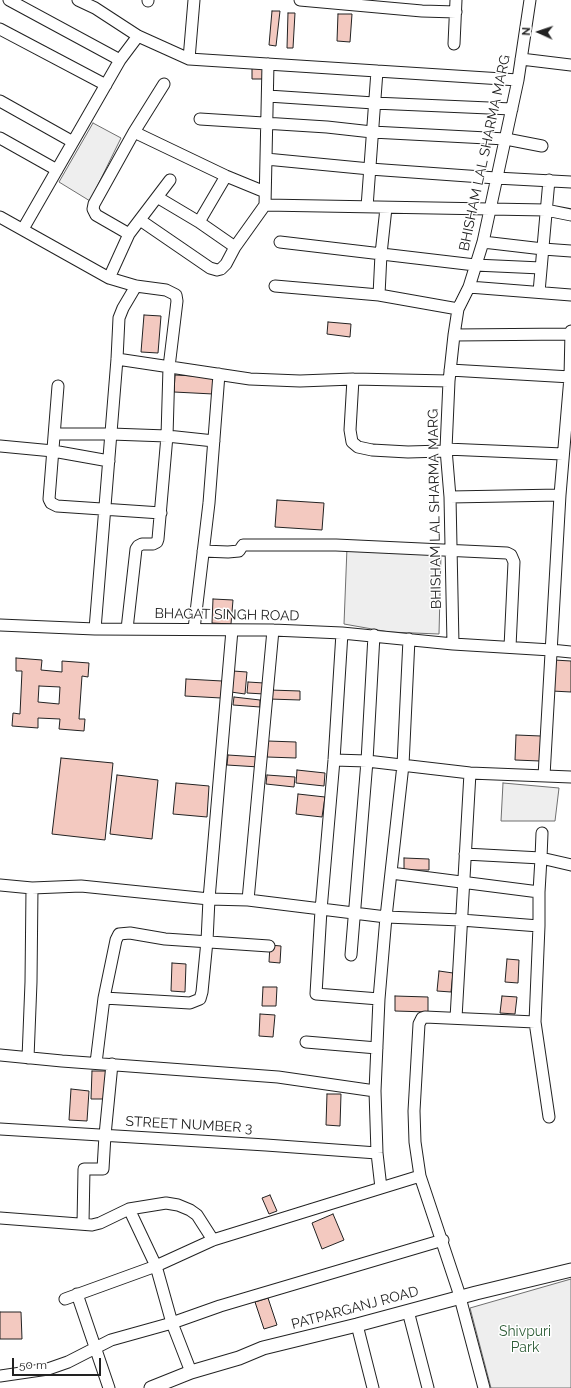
<!DOCTYPE html>
<html>
<head>
<meta charset="utf-8">
<style>
	body { margin:0 }
	#map { position:relative; width:571px; height:1388px; overflow:hidden; background:#fff; font-family:Raleway,sans-serif }
	canvas { display:block }
	.north { position:absolute; left:519px; top:12px; width:40px; height:40px; -webkit-text-stroke:3px #fff; paint-order:stroke; rotate:273deg; font-size:11px; font-weight:700; line-height:16px; text-align:center; color:#222 }
	.north::after { content:''; display:block; margin:auto; width:14px; height:18px; background:#222; clip-path:polygon(50% 0,100% 100%,50% 72%,0 100%) }
	.scale { position:absolute; left:12px; top:1358px; width:89px; height:18px; box-sizing:border-box; border:2px solid #222; border-top:0; padding-left:5px; font-size:12px; line-height:14px; white-space:nowrap; color:#222; -webkit-text-stroke:3px #fff; paint-order:stroke }
</style>
</head>
<body>
<div id="map">
<canvas width="571" height="1388"></canvas>
<div class="north">N</div>
<div class="scale">50 m</div>
</div>
<script>
const g = document.querySelector('canvas').getContext('2d');
g.lineJoin = 'round';
function paint(path, color) {
  g.fillStyle = color;
  g.fill(path, 'evenodd');
}
function shape(rows) {
  const path = new Path2D();
  for (const r of rows) {
    path.moveTo(r[0], r[1]);
    for (let i = 2; i < r.length; i += 2) path.lineTo(r[i], r[i + 1]);
  }
  return path;
}
function trace(path, color, width, dash) {
  g.strokeStyle = color;
  g.lineWidth = width;
  g.lineCap = dash ? 'butt' : 'round';
  g.setLineDash(dash || []);
  g.stroke(path);
}
function drawText(font, color, halo, rows, align = 'center') {
  g.font = font + ' Raleway,sans-serif';
  g.lineWidth = 3;
  g.setLineDash([]);
  g.textBaseline = 'middle';
  g.strokeStyle = halo;
  g.fillStyle = color;
  for (const [text, x, y, turn = 0] of rows) {
    g.save();
    g.translate(x, y);
    g.rotate((+turn || 0) * Math.PI / 180);
    g.textAlign = isNaN(turn) ? turn : align;
    if (halo) g.strokeText(text, 0, 0);
    g.fillText(text, 0, 0);
    g.restore();
  }
}
const green = shape([
	[93,123,121,138,90,201,59,182,93,123],
	[347,548,441,554,439,634,389,632,344,624,347,548],
	[503,783,559,788,555,821,501,821,503,783],
	[571,1279,571,1388,491,1388,470,1308,571,1279]
]);
paint(green, '#eee');
trace(green, '#6f6f6f', 1);
const building = shape([
	[272,11,280,11,276,46,269,45,272,11],
	[288,13,295,13,293,48,287,48,288,13],
	[338,14,352,14,350,42,337,41,338,14],
	[252,67,267,68,267,79,252,79,252,67],
	[144,315,161,316,158,353,141,352,144,315],
	[328,322,351,324,350,337,327,334,328,322],
	[175,375,214,377,213,394,174,392,175,375],
	[277,500,324,503,322,530,275,527,277,500],
	[213,599,233,600,231,624,212,623,213,599],
	[16,658,42,660,41,670,62,672,62,661,89,663,88,677,82,676,79,719,85,719,84,731,59,729,60,719,38,718,38,728,12,726,13,713,20,714,22,671,16,671,16,658],
	[39,686,60,687,59,704,38,702,39,686],
	[554,660,571,661,571,692,552,691,554,660],
	[233,671,247,672,245,694,231,692,233,671],
	[186,679,222,681,221,698,185,696,186,679],
	[248,682,264,683,264,694,247,693,248,682],
	[270,690,300,691,300,700,269,699,270,690],
	[234,697,260,700,260,707,233,705,234,697],
	[516,735,541,736,540,761,515,760,516,735],
	[268,741,296,742,296,758,267,757,268,741],
	[228,755,259,757,259,767,227,765,228,755],
	[61,758,113,763,105,840,52,834,61,758],
	[297,770,325,773,324,786,296,783,297,770],
	[117,775,158,780,152,839,110,834,117,775],
	[267,775,295,777,294,787,266,784,267,775],
	[176,783,209,786,207,817,173,814,176,783],
	[298,794,325,797,322,817,296,814,298,794],
	[404,858,429,859,429,870,404,870,404,858],
	[270,945,281,946,280,963,269,962,270,945],
	[507,959,519,960,518,983,505,982,507,959],
	[172,963,186,964,185,992,171,991,172,963],
	[439,971,453,973,451,992,437,991,439,971],
	[263,987,277,987,276,1006,262,1006,263,987],
	[395,996,428,997,428,1012,395,1011,395,996],
	[502,996,517,997,515,1014,500,1013,502,996],
	[260,1014,275,1015,273,1037,259,1036,260,1014],
	[92,1071,108,1071,107,1099,91,1099,92,1071],
	[71,1089,89,1091,87,1121,69,1120,71,1089],
	[327,1094,341,1094,340,1126,326,1125,327,1094],
	[270,1195,277,1211,269,1214,262,1198,270,1195],
	[333,1214,344,1240,322,1249,312,1223,333,1214],
	[268,1298,277,1325,264,1329,255,1302,268,1298],
	[0,1312,21,1312,22,1339,0,1339,0,1312]
]);
paint(building, '#f3c9c0');
trace(building, '#222', 1);
const minor = shape([
	[9,0,120,60],
	[78,0,95,8,138,36,189,59],
	[194,0,189,59,518,80],
	[300,0,422,11,456,12],
	[148,1,148,0],
	[0,29,106,85],
	[454,44,456,0],
	[521,59,571,65],
	[268,96,374,103,512,109],
	[0,101,73,142],
	[200,119,327,127,372,132,506,139,542,146],
	[134,132,226,176,265,192],
	[0,138,57,170],
	[266,159,370,169,496,178,571,182],
	[157,197,199,222,235,247],
	[265,205,546,210,571,215],
	[367,207,377,71],
	[0,217,109,278,129,234,170,180],
	[140,220,210,268,217,270,221,269,226,264,235,247,265,205,268,64],
	[199,222,226,176],
	[23,229,120,60,138,36],
	[129,234,96,215,93,209,94,204,134,132,164,84],
	[280,242,475,265,541,268],
	[483,242,543,249,571,251],
	[109,278,136,286,166,290,176,295,177,301,169,367,167,436,158,539,157,542,153,544,142,544,138,546,136,549,127,629],
	[275,286,379,295,458,309],
	[469,287,571,295],
	[539,292,549,180],
	[379,295,381,254,386,208],
	[454,335,571,334],
	[117,359,250,379,300,381,353,379,449,381],
	[450,370,571,377],
	[353,379,350,430,352,442,358,447,372,450,408,452,443,451,446,449,563,454],
	[58,386,49,499,51,503,57,506,161,513],
	[55,434,111,434,167,436,214,441],
	[0,446,53,451,109,461],
	[450,497,560,495],
	[203,551,228,552,239,551,243,545,336,545,507,553,511,555,514,562,510,647],
	[0,625,95,629,273,630,342,633,453,644,551,650,571,652],
	[95,629,117,359,119,318,123,308,136,286],
	[194,629,209,503,219,374],
	[342,633,334,760,321,910,316,994,379,999],
	[409,639,403,765,386,917,379,999,375,1091,377,1153,381,1188,420,1176,458,1290,484,1388],
	[453,644,450,497,446,449,449,381,454,335,458,309,469,287,483,242,518,80,530,0],
	[334,760,367,761,470,773,571,777],
	[544,776,560,495,570,377,571,331],
	[542,833,541,858,571,865],
	[465,854,541,858,539,892],
	[391,873,539,892,539,926],
	[0,885,32,888,81,886,209,899,248,900,386,917,461,920,539,926,535,1022],
	[248,900,273,630],
	[351,955,367,761,374,635],
	[104,998,190,1003,200,999,202,992,207,941,209,899,232,630],
	[456,1018,470,773],
	[306,1042,377,1048],
	[0,1055,62,1061,278,1077,375,1091],
	[28,1058,31,982,32,888],
	[96,1063,104,998,116,940,119,934,130,933,165,939,269,946],
	[0,1129,266,1145,377,1153],
	[420,1176,415,1142,414,1111,419,1024,422,1018,425,1017,535,1022,549,1117],
	[129,1209,156,1266,172,1323,191,1372],
	[0,1218,92,1225,100,1223,129,1209,166,1203,178,1205,190,1210,197,1215,213,1240],
	[83,1224,84,1169,103,1169,105,1135,112,1064],
	[77,1294,109,1388],
	[65,1299,156,1266,213,1240,381,1188],
	[408,1311,428,1388],
	[357,1325,373,1388],
	[0,1376,48,1369,68,1362,111,1340,172,1323,220,1306,443,1240]
]);
const tertiary = shape([
	[151,1388,191,1372,239,1358,263,1348,357,1325,476,1293,571,1270]
]);
trace(minor, '#222', 13);
trace(tertiary, '#222', 15);
trace(minor, '#fff', 11);
trace(tertiary, '#fff', 13);
drawText('14px', '#222', '#fff', [
	["BHISHAM LAL SHARMA MARG",485,153,-78],
	["BHISHAM LAL SHARMA MARG",435,509,-91],
	["BHAGAT SINGH ROAD",227,615,1],
	["STREET NUMBER 3",189,1125,3],
	["PATPARGANJ ROAD",355,1308,-15]
]);
drawText('14px', '#2f5e38', '#fff', [
	["Shivpuri",525,1332],
	["Park",525,1348]
]);
</script>
</body>
</html>
